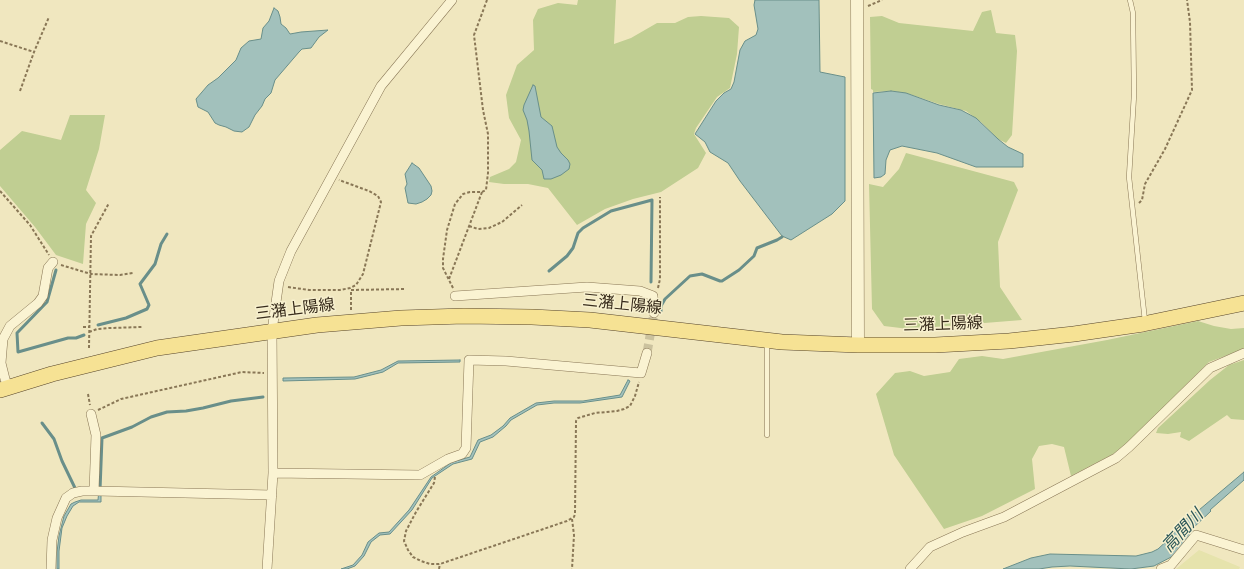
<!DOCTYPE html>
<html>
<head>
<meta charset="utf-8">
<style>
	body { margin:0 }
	canvas { display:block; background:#f0e7bf }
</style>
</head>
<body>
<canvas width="1244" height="569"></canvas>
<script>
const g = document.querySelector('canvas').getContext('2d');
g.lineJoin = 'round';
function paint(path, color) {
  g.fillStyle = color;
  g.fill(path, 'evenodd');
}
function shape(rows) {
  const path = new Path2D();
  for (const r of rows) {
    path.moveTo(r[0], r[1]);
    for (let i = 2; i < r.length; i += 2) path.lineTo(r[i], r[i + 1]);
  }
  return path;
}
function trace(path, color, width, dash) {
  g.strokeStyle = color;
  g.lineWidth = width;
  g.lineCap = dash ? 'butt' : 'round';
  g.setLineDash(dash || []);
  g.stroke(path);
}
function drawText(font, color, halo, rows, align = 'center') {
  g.font = font + ' Spectral,"Noto Sans JP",serif';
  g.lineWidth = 3;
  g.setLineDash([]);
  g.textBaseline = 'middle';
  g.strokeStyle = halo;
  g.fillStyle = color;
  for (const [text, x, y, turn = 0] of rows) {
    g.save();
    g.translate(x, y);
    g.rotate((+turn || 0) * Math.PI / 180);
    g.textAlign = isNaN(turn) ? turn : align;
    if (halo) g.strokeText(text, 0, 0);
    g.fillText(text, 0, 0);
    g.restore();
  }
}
paint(shape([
	[1199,550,1240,567,1239,569,1176,569]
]), '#e6e3ac');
paint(shape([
	[578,0,616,0,614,44,631,38,657,23,675,23,688,17,701,16,729,18,739,27,737,54,730,88,717,97,696,128,694,134,706,153,698,168,661,192,633,199,605,209,577,225,548,188,528,184,504,184,489,182,490,177,509,169,516,162,521,140,509,118,506,95,517,65,534,50,533,20,538,9,558,3,577,5],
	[991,10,996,33,1015,35,1017,51,1012,135,1006,143,998,139,981,122,966,111,939,104,909,94,893,91,873,92,873,90,871,89,870,17,882,16,899,23,973,31,982,12],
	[70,115,105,115,99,149,86,190,96,203,86,224,83,264,56,255,35,227,0,186,0,150,22,131,61,140],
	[906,153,1014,182,1018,190,998,242,1000,287,1022,320,909,329,884,326,872,309,869,184,883,187,899,169],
	[1198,321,1214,326,1231,329,1244,328,1244,349,1209,362,1119,451,1071,476,1064,447,1052,444,1039,446,1032,459,1035,489,982,516,944,529,894,455,876,394,895,373,910,371,924,376,950,372,959,359,982,356,1003,359,1107,340],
	[1244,360,1244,420,1231,419,1227,415,1189,441,1180,437,1181,432,1168,434,1156,433,1158,428,1210,380,1229,365]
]), '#c0ce92');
const water = shape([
	[755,0,819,0,820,72,845,77,845,201,832,214,791,240,782,236,740,181,728,163,710,152,705,142,695,134,716,101,724,93,731,89,734,82,740,50,745,41,756,35,758,29,754,5,755,0],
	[274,8,278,11,280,17,281,24,286,28,290,34,301,32,328,30,319,37,311,48,302,49,299,52,275,80,271,93,265,99,262,106,255,115,249,127,242,132,234,131,226,127,219,125,215,123,208,112,198,107,196,99,208,85,218,78,236,60,241,48,249,41,261,39,263,28,269,21,274,8],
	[533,85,535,86,541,117,552,126,557,147,561,153,568,160,570,164,569,169,561,175,551,179,544,179,542,170,532,160,529,131,527,120,523,110,524,105,533,85],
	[891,91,906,93,939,105,961,110,976,118,998,139,1008,147,1023,154,1023,167,976,167,937,153,902,146,890,150,886,160,885,174,881,177,874,178,873,93,891,91],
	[412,163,419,168,431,186,432,191,431,195,427,199,422,202,416,204,408,203,405,188,407,184,405,174,412,163],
	[460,360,460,362,398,363,383,372,355,379,283,381,283,378,354,377,381,370,398,361,460,360],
	[628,380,630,381,622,397,580,403,554,403,537,405,511,420,506,426,493,437,480,442,472,459,453,464,432,478,412,510,390,534,380,535,371,542,364,556,355,566,347,569,341,569,353,565,362,555,368,542,379,533,389,532,409,510,431,477,452,462,470,457,478,440,491,435,503,426,510,418,536,403,554,401,583,401,620,395,628,380],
	[1244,472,1244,480,1210,510,1211,511,1192,529,1193,533,1175,555,1154,566,1131,569,1070,566,1052,567,1039,569,1003,569,1031,558,1050,554,1136,556,1152,552,1158,549,1171,537,1184,520,1199,510,1244,472],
	[99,489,101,489,101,502,79,502,73,506,67,516,62,528,59,551,59,569,57,569,57,552,59,536,64,516,71,504,75,502,81,500,98,500,99,489]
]);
paint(water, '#a2c1bc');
trace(water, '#698f8a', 1);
trace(shape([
	[56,270,47,302,17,333,18,352,68,338,76,338,84,335],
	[549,271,567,256,573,248,578,233,583,228,611,211,652,200,651,282],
	[661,311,661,306,665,299,690,276,702,274,720,281,722,281,739,270,754,256,757,248,777,240,782,237],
	[98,325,126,318,147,309,149,305,140,284,155,264,161,244,167,234],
	[42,423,54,439,62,461,75,488],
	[100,490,102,438,132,427,151,417,167,412,186,411,203,408,231,401,263,397]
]), '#698f8a', 3);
trace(shape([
	[647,353,654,313]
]), '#cbc29e', 9, [9, 4.5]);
const service = shape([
	[1130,0,1133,13,1134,95,1129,177,1145,321],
	[767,342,767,435]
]);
const minor = shape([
	[455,296,587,287,640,291,653,296,654,313],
	[8,387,5,379,1,363,3,339,10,326,38,303,43,296,48,268,53,262],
	[91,414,96,435,94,491],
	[273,473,420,475,448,459,462,454,466,448,469,360,506,361,641,373,647,353],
	[51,569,52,540,57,518,66,498,73,493,82,491,97,491,272,495],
	[267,569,273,473,272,331,279,281,291,251,381,86,452,0],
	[910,569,930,547,963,532,1004,517,1116,458,1129,447,1210,368,1244,353],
	[1161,569,1171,565,1196,535,1244,550]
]);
const tertiary = shape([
	[857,0,858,345]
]);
const primary = shape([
	[0,390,52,374,157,348,317,325,401,318,464,316,532,317,590,320,782,342,858,345,935,345,1009,341,1074,334,1143,324,1244,303]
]);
trace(service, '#897756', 5.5);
trace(minor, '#897756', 10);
trace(tertiary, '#897756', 13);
trace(primary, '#56442b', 16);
trace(shape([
	[868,6,882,0],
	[0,41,34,52],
	[20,91,34,52,49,17],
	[0,191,30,225,49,255],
	[1139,203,1142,200,1145,184,1165,149,1192,90,1190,22,1187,0],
	[469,226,478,229,489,228,502,222,522,205],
	[61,265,91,274,120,275,133,273],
	[449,279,482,192],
	[288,287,309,290,340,290,350,288,356,285,363,274,381,202,378,196,369,191,339,180],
	[453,288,443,268,443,259,447,230,455,204,463,194,470,192,482,192,486,190,488,173,488,134,483,110,474,35,487,0],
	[658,288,660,279,660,197],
	[351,290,406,289],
	[351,310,351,291],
	[83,327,89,327],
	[89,332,97,329,110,328,142,327],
	[89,348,91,236,109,203],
	[88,394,90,405],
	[98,410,121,399,242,372,264,373],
	[435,477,434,483,416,512,406,531,404,541,408,550,413,557,421,561,430,564,440,564,567,521,574,517,575,514,576,421,578,418,595,413,617,411,624,409,630,406,635,396,639,382],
	[572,519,574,535,572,569],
	[439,569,440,564]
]), '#897756', 2, [3, 2]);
trace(service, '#faf3d2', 4.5);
trace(minor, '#faf3d2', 9);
trace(tertiary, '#faf3d2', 12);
trace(primary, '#f6e294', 15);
drawText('16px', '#382c1c', '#f7f0ce', [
	["三潴上陽線",622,306,6],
	["三潴上陽線",295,311,-7],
	["三潴上陽線",943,326,-2]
]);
drawText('italic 17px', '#2a5658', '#f7f0ce', [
	["高間川",1184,532,-47]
]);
</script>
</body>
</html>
